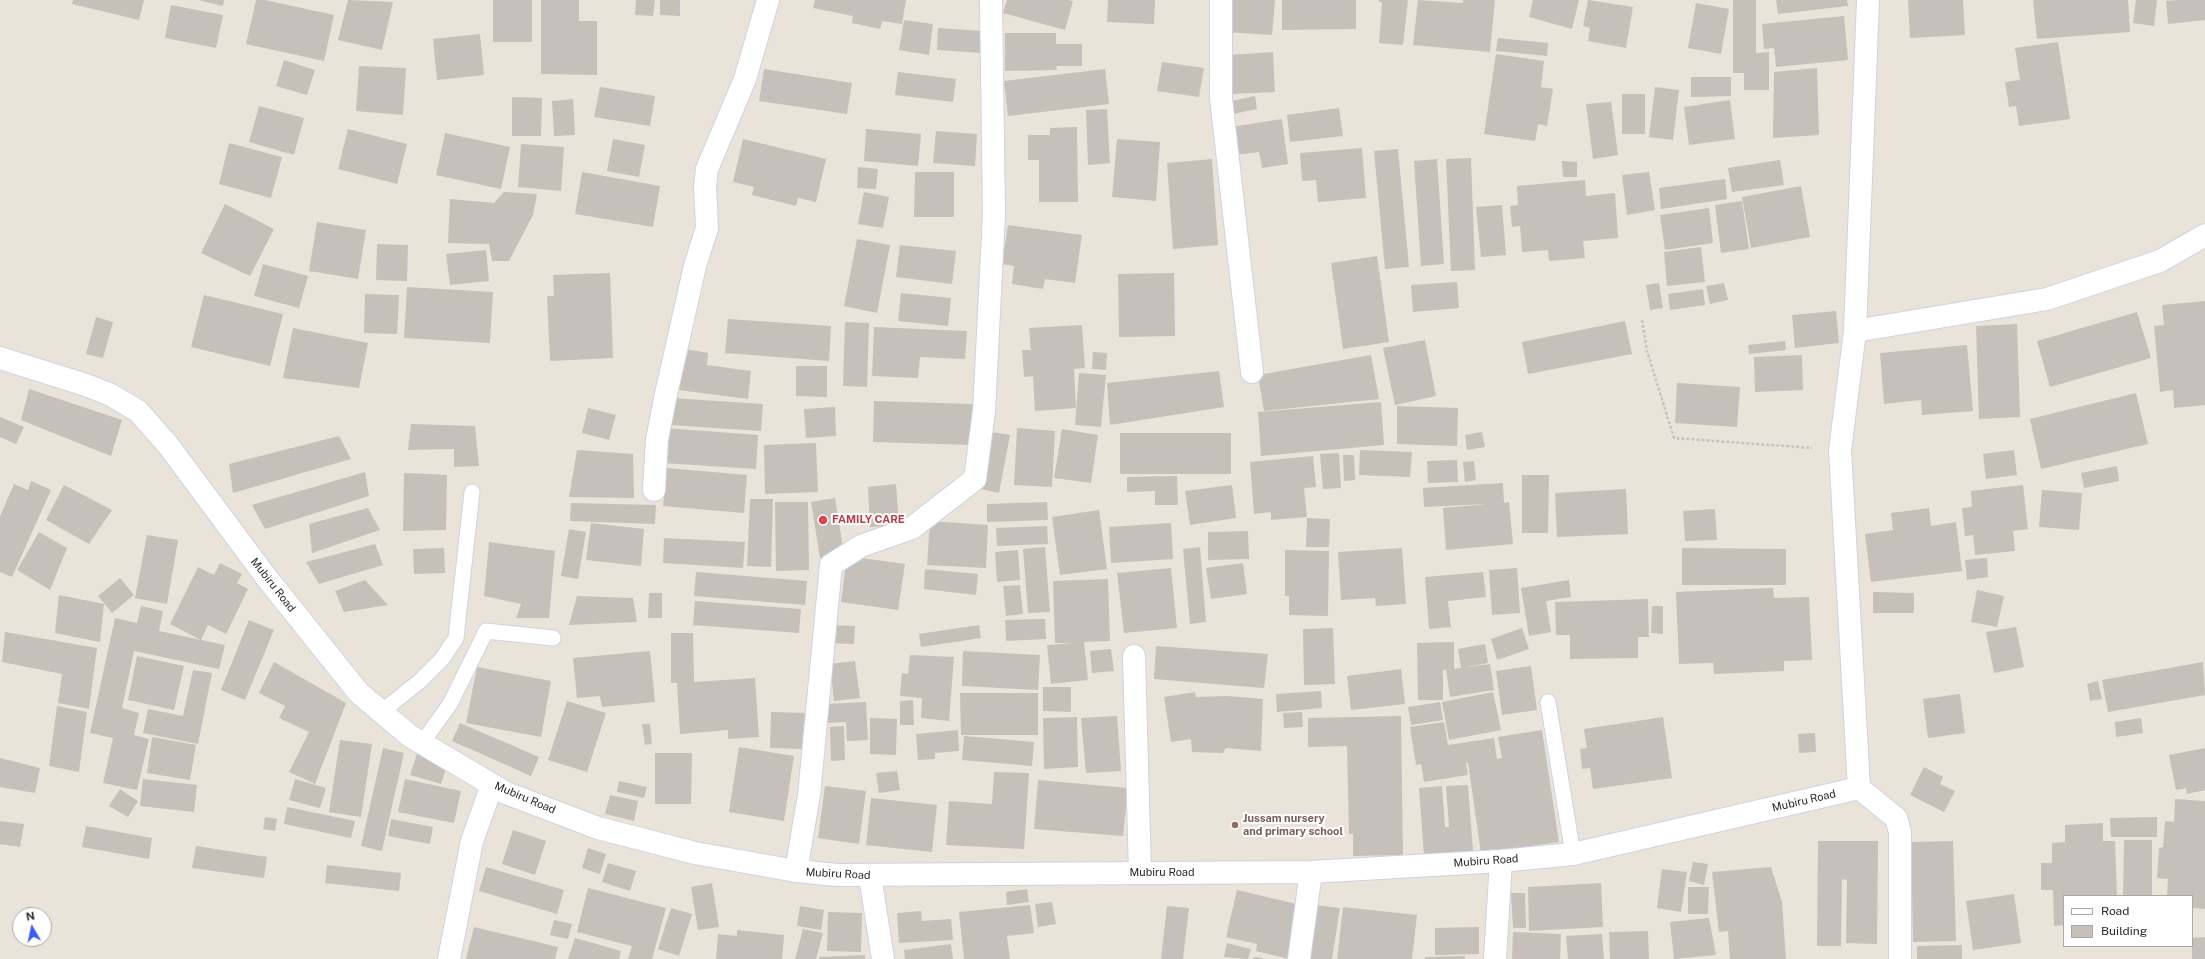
<!DOCTYPE html>
<html>
<head>
<meta charset="utf-8">
<style>
	body { margin:0 }
	#map { position:relative; width:2205px; height:959px; overflow:hidden; background:#eae3d9; font-family:"Public Sans",sans-serif }
	canvas { display:block }
	.legend { position:absolute; left:2063px; top:895px; width:130px; height:52px; box-sizing:border-box; background:#fff; border:1px solid #a9a9a9; margin:0; padding:5px 7px; list-style:none; font-size:12px; color:#282828 }
	.legend li { display:flex; align-items:center; gap:8px; height:20px }
	.legend b { width:20px; border:1px solid #a9a9a9 }
	.north { position:absolute; left:12px; top:907px; width:40px; height:40px; box-sizing:border-box; background:#fff; border:1px solid #a9a9a9; border-radius:50%; rotate:351deg; font-size:11px; font-weight:700; line-height:16px; text-align:center; color:#282828 }
	.north::after { content:''; display:block; margin:auto; width:14px; height:18px; background:#3b5ef5; clip-path:polygon(50% 0,100% 100%,50% 72%,0 100%) }
</style>
</head>
<body>
<div id="map">
<canvas width="2205" height="959"></canvas>
<ul class="legend">
<li><b style="height:5px;background:#fff"></b>Road</li>
<li><b style="height:11px;background:#c5c0b9"></b>Building</li>
</ul>
<div class="north">N</div>
</div>
<script>
const g = document.querySelector('canvas').getContext('2d');
g.lineJoin = 'round';
function paint(path, color) {
  g.fillStyle = color;
  g.fill(path, 'evenodd');
}
function shape(rows) {
  const path = new Path2D();
  for (const r of rows) {
    path.moveTo(r[0], r[1]);
    for (let i = 2; i < r.length; i += 2) path.lineTo(r[i], r[i + 1]);
  }
  return path;
}
function trace(path, color, width, dash) {
  g.strokeStyle = color;
  g.lineWidth = width;
  g.lineCap = dash ? 'butt' : 'round';
  g.setLineDash(dash || []);
  g.stroke(path);
}
function drawText(font, color, halo, rows, align = 'center') {
  g.font = font + ' "Public Sans",sans-serif';
  g.lineWidth = 4;
  g.setLineDash([]);
  g.textBaseline = 'middle';
  g.strokeStyle = halo;
  g.fillStyle = color;
  for (const [text, x, y, turn = 0] of rows) {
    g.save();
    g.translate(x, y);
    g.rotate((+turn || 0) * Math.PI / 180);
    g.textAlign = isNaN(turn) ? turn : align;
    if (halo) g.strokeText(text, 0, 0);
    g.fillText(text, 0, 0);
    g.restore();
  }
}
paint(shape([
	[73,0,144,0,139,20,72,4],
	[198,0,224,0,223,6],
	[256,0,265,0,334,15,324,61,246,44],
	[348,0,393,2,382,50,338,40],
	[493,0,532,0,532,42,493,42],
	[541,0,579,0,579,21,597,21,597,75,541,74],
	[636,0,655,0,653,16,635,15],
	[660,0,680,0,680,16,660,15],
	[815,0,906,0,902,24,882,21,880,29,852,23,853,16,813,8],
	[1007,0,1068,0,1073,1,1065,30,1003,13],
	[1108,0,1155,0,1154,24,1107,22],
	[1229,0,1275,0,1272,35,1226,32],
	[1282,0,1356,0,1356,29,1282,30],
	[1379,0,1408,0,1403,45,1379,43,1382,2,1379,2],
	[1418,0,1463,3,1463,0,1495,0,1490,52,1413,45],
	[1533,0,1579,0,1572,29,1529,17],
	[1588,0,1633,7,1626,48,1588,41,1590,28,1583,26],
	[1733,0,1756,0,1756,53,1769,52,1769,90,1744,90,1744,73,1733,73],
	[1776,0,1847,0,1848,6,1778,14],
	[1908,0,1963,0,1965,35,1910,38],
	[2033,0,2128,0,2130,32,2037,39],
	[2136,0,2157,0,2154,26,2133,23],
	[2177,0,2205,0,2205,20,2168,24,2166,1],
	[1696,3,1729,9,1721,54,1688,48],
	[171,5,223,15,216,48,165,38],
	[1844,16,1848,60,1776,67,1774,48,1764,49,1762,24],
	[904,20,933,24,929,55,899,50],
	[938,28,983,31,982,53,937,50],
	[1005,33,1056,33,1056,44,1082,44,1082,66,1056,66,1057,70,1005,71],
	[480,34,484,75,437,80,433,39],
	[1498,38,1548,43,1547,56,1496,51],
	[2058,42,2070,119,2019,126,2016,106,2009,107,2005,82,2020,80,2015,48],
	[1273,52,1275,92,1232,94,1230,55],
	[1496,54,1544,61,1541,87,1553,89,1547,126,1538,124,1535,141,1484,134],
	[284,60,315,70,307,95,276,86],
	[1162,62,1204,68,1199,97,1157,91],
	[359,66,406,68,403,115,356,111],
	[1817,68,1819,135,1773,138,1774,72],
	[764,69,852,83,847,114,759,101],
	[1105,69,1109,104,1008,116,1004,81],
	[898,72,956,79,953,102,895,95],
	[1691,77,1731,77,1731,96,1691,97],
	[600,87,655,96,650,126,594,117],
	[1655,87,1679,90,1673,140,1649,137],
	[1622,94,1645,94,1645,134,1622,134],
	[1255,96,1257,109,1233,114,1231,101],
	[512,97,542,98,541,136,512,136],
	[573,99,575,135,554,136,552,101],
	[1730,100,1735,139,1689,145,1684,107],
	[1611,102,1618,155,1593,159,1586,104],
	[259,106,304,118,294,155,249,142],
	[1339,108,1343,136,1290,142,1287,115],
	[1107,109,1110,163,1088,165,1086,110],
	[1282,119,1288,164,1262,168,1259,152,1235,155,1231,127],
	[1077,127,1078,202,1039,202,1039,160,1028,160,1028,135,1050,135,1050,128],
	[348,129,407,144,397,184,338,169],
	[866,129,921,134,918,166,864,161],
	[936,131,977,134,975,166,933,163],
	[445,133,510,147,501,189,436,175],
	[613,139,645,145,639,177,607,171],
	[743,139,826,159,816,202,798,198,796,206,752,195,754,187,733,182],
	[1117,139,1160,142,1156,201,1112,197],
	[229,143,282,157,271,198,219,184],
	[521,144,564,147,561,191,518,187],
	[1362,148,1366,198,1318,202,1316,180,1302,181,1300,153],
	[1398,149,1409,267,1385,269,1374,151],
	[1471,158,1475,270,1451,271,1446,159],
	[1212,159,1218,245,1173,249,1167,163],
	[1437,159,1444,264,1421,266,1414,161],
	[1780,160,1784,185,1732,192,1728,168],
	[1562,161,1577,162,1577,177,1563,177],
	[858,167,878,169,876,189,857,188],
	[582,172,660,186,653,227,575,214],
	[915,172,954,172,954,217,914,217],
	[1649,172,1655,210,1627,215,1622,175],
	[1725,179,1727,199,1661,209,1659,188],
	[1585,180,1586,196,1615,193,1618,238,1583,241,1585,258,1549,261,1548,250,1522,252,1520,226,1512,227,1510,206,1518,205,1517,186],
	[1801,186,1810,237,1751,248,1742,197],
	[504,192,537,194,533,215,509,261,492,261,489,244,448,243,450,199,494,203],
	[864,192,889,197,883,228,858,224],
	[1742,201,1749,249,1721,253,1715,205],
	[225,204,274,229,250,276,201,253],
	[1502,205,1506,255,1481,257,1476,207],
	[1709,208,1713,243,1665,250,1660,215],
	[317,222,366,230,358,279,309,271],
	[1008,225,1082,235,1075,283,1045,279,1043,289,1012,284,1014,266,1002,264],
	[857,239,890,245,877,313,844,306],
	[377,244,408,245,407,281,376,280],
	[900,245,956,251,952,284,896,277],
	[1701,247,1705,282,1667,286,1664,252],
	[486,250,489,281,450,285,446,254],
	[1377,256,1389,342,1343,349,1331,263],
	[263,264,308,276,299,308,254,296],
	[610,273,613,358,550,361,547,296,554,296,553,275],
	[1174,273,1175,336,1119,337,1118,274],
	[1457,282,1459,308,1413,312,1411,285],
	[1659,283,1663,308,1650,310,1646,285],
	[1724,283,1728,300,1710,304,1706,286],
	[407,287,493,292,490,343,404,338],
	[1703,289,1705,305,1670,310,1668,294],
	[901,293,951,298,948,326,898,321],
	[365,294,399,295,397,334,364,333],
	[204,295,283,314,270,366,191,347],
	[2205,301,2205,405,2174,408,2173,390,2160,392,2154,326,2164,325,2162,305],
	[1836,311,1839,343,1795,348,1792,315],
	[2137,312,2151,358,2050,387,2037,341],
	[96,317,113,322,103,358,86,354],
	[728,319,831,326,829,361,725,353],
	[1625,321,1632,354,1528,374,1522,342],
	[845,322,869,323,867,387,843,386],
	[2017,324,2020,417,1979,419,1976,326],
	[1082,325,1085,368,1074,369,1076,408,1035,411,1033,376,1024,377,1022,350,1031,350,1029,328],
	[874,327,967,331,965,359,920,357,918,378,872,376],
	[293,328,368,343,359,388,283,378],
	[1425,340,1436,396,1395,405,1383,348],
	[1785,341,1786,350,1749,354,1748,345],
	[1967,345,1973,411,1922,415,1921,400,1884,404,1880,353],
	[685,349,708,353,707,365,751,371,748,399,679,390],
	[1093,352,1107,353,1106,370,1092,369],
	[1371,355,1379,399,1264,411,1258,375],
	[1802,355,1803,390,1755,392,1754,357],
	[796,366,827,366,827,397,796,396],
	[1219,371,1224,407,1110,425,1107,383],
	[1079,373,1106,375,1101,427,1075,425],
	[1677,383,1740,387,1737,427,1675,423],
	[29,389,122,420,111,456,21,420],
	[2136,393,2148,444,2041,469,2030,419],
	[672,398,763,404,761,431,670,425],
	[874,401,973,404,972,445,873,442],
	[1381,402,1384,445,1261,456,1258,412],
	[1397,406,1458,408,1457,446,1397,444],
	[835,407,836,436,806,438,804,409],
	[588,408,616,415,609,440,582,433],
	[0,417,24,427,16,444,0,437],
	[411,424,475,426,479,466,454,467,454,449,408,450],
	[665,428,758,435,756,469,662,463],
	[1017,428,1055,431,1052,487,1014,485],
	[1062,429,1098,435,1091,483,1054,478],
	[992,432,1010,435,999,493,981,489],
	[1482,432,1485,447,1467,450,1465,435],
	[1120,433,1231,433,1231,474,1120,474],
	[339,436,351,459,233,493,229,464],
	[816,443,818,492,765,494,764,445],
	[577,450,633,454,634,498,569,497],
	[1360,450,1412,452,1410,477,1359,475],
	[2014,450,2017,475,1986,479,1983,454],
	[1339,453,1341,488,1323,489,1320,454],
	[1343,455,1354,455,1355,480,1344,481],
	[1313,456,1316,487,1304,488,1307,517,1271,520,1271,512,1254,514,1250,462],
	[1457,460,1458,482,1428,483,1427,461],
	[1474,461,1476,480,1465,482,1463,462],
	[2117,466,2119,481,2084,488,2081,473],
	[667,468,747,475,744,513,663,506],
	[365,472,369,496,265,529,252,505],
	[404,473,447,475,446,530,403,531],
	[1522,475,1549,475,1548,533,1522,533],
	[1177,476,1178,505,1155,505,1155,491,1127,492,1127,477],
	[31,481,51,490,12,577,0,572,0,516,14,484,28,490],
	[1503,483,1504,503,1509,502,1513,544,1446,550,1443,508,1487,504,1424,507,1423,488],
	[896,484,899,525,870,527,868,487],
	[64,485,112,510,89,544,46,520],
	[1232,485,1236,518,1190,525,1185,491],
	[2023,485,2028,529,2013,531,2015,551,1975,555,1973,535,1965,536,1962,508,1972,507,1971,491],
	[1626,489,1628,534,1557,537,1555,493],
	[2042,490,2082,493,2079,530,2039,527],
	[835,498,844,554,820,558,811,502],
	[750,499,773,499,771,567,747,566],
	[775,502,808,502,809,570,776,571],
	[1047,502,1048,520,987,522,987,504],
	[571,503,656,505,655,524,570,521],
	[368,508,380,530,312,553,309,524],
	[1929,508,1931,526,1956,522,1962,571,1871,582,1865,534,1893,530,1891,513],
	[1715,509,1717,540,1685,541,1683,511],
	[1099,510,1107,569,1060,575,1052,517],
	[1307,518,1330,519,1329,547,1306,547],
	[930,521,988,525,986,568,927,565],
	[591,523,644,529,641,566,586,560],
	[1171,523,1173,559,1111,563,1109,527],
	[1047,526,1048,544,997,546,996,528],
	[569,529,586,532,578,579,561,576],
	[1248,531,1249,559,1208,560,1208,532],
	[39,532,67,548,50,590,17,570],
	[147,535,178,540,167,604,135,598],
	[664,538,745,542,743,568,663,563],
	[489,542,555,551,549,618,516,618,521,604,484,596],
	[375,544,383,565,319,584,306,562],
	[1045,547,1050,612,1028,613,1023,549],
	[1200,547,1206,622,1190,624,1183,549],
	[444,548,445,573,414,574,413,549],
	[1402,548,1406,604,1376,606,1375,598,1341,600,1338,552],
	[1682,548,1786,549,1786,585,1682,585],
	[1018,550,1020,580,997,582,995,552],
	[1285,550,1329,551,1328,616,1289,615,1289,596,1285,596],
	[847,556,905,564,898,610,841,602],
	[1987,558,1988,577,1967,580,1965,560],
	[220,563,242,574,237,583,248,589,226,634,208,625,201,640,170,624,198,567,214,575],
	[1243,563,1247,594,1211,599,1206,568],
	[1171,568,1177,628,1124,633,1117,573],
	[1517,568,1520,613,1492,615,1489,570],
	[925,569,978,574,976,595,924,589],
	[696,572,807,581,805,605,694,596],
	[1483,572,1486,597,1448,601,1451,627,1429,629,1425,577],
	[120,578,134,595,112,613,98,596],
	[1108,579,1110,641,1084,642,1088,680,1051,684,1047,645,1075,643,1055,643,1053,581],
	[365,580,388,605,344,612,335,591],
	[1569,580,1571,597,1546,601,1551,632,1529,636,1521,588],
	[1020,585,1023,614,1006,616,1003,586],
	[1773,588,1774,598,1809,597,1812,660,1784,661,1784,671,1714,674,1713,663,1679,664,1676,592],
	[1977,590,2004,596,1997,627,1971,622],
	[1873,592,1914,593,1914,613,1873,613],
	[649,593,662,593,662,618,648,618],
	[59,595,104,604,100,642,55,633],
	[577,596,633,598,637,622,569,625],
	[1648,599,1649,637,1638,637,1638,658,1570,659,1570,635,1556,635,1555,602],
	[695,601,801,609,799,633,693,625],
	[141,606,163,611,159,631,225,645,219,669,134,651,122,708,139,713,134,735,149,739,137,790,103,783,113,738,90,733,115,618,137,623],
	[1652,606,1663,606,1663,634,1651,633],
	[1045,619,1046,639,1006,641,1005,620],
	[249,620,274,630,245,700,221,690],
	[829,625,855,626,854,644,829,643],
	[979,625,981,638,921,647,919,634],
	[2016,627,2024,667,1994,673,1986,632],
	[1333,628,1335,684,1304,685,1303,629],
	[1522,628,1529,649,1497,660,1491,639],
	[5,632,97,648,89,709,58,703,62,674,2,662],
	[671,633,693,633,694,682,755,678,759,737,728,739,728,730,680,734,677,683,671,683],
	[1454,642,1454,669,1443,670,1443,700,1418,700,1417,643],
	[1485,644,1488,663,1461,668,1458,649],
	[1156,646,1268,654,1264,688,1154,679],
	[1111,649,1114,671,1092,673,1090,651],
	[650,651,655,702,602,707,600,696,577,698,573,658],
	[963,651,1040,655,1038,690,962,686],
	[910,655,954,657,949,721,921,718,922,698,900,696,902,673,908,674],
	[137,656,184,666,174,710,128,700],
	[855,661,860,698,834,701,830,664],
	[274,662,346,703,315,784,289,772,309,732,279,718,285,706,259,693],
	[2203,662,2205,695,2108,712,2102,680],
	[1490,664,1494,690,1450,697,1446,670],
	[1531,666,1537,710,1502,715,1496,671],
	[477,667,551,681,541,737,466,723],
	[1401,669,1405,704,1351,710,1347,676],
	[193,670,212,673,198,744,143,733,148,709,183,716],
	[2098,681,2102,699,2090,701,2087,684],
	[1043,687,1071,687,1071,712,1043,711],
	[1321,691,1322,708,1277,712,1276,694],
	[1195,692,1196,697,1227,696,1263,699,1261,751,1226,748,1223,753,1192,752,1191,739,1171,742,1164,697],
	[1493,692,1501,730,1449,740,1442,702],
	[960,693,1038,693,1038,735,961,735],
	[1960,694,1965,733,1928,738,1923,699],
	[913,700,914,725,900,725,900,701],
	[567,701,606,713,587,772,548,760],
	[866,702,868,740,847,741,846,722,827,723,826,704],
	[1440,702,1443,720,1411,725,1408,707],
	[57,706,87,712,79,772,49,766],
	[771,712,806,713,804,749,770,748],
	[1302,712,1303,727,1284,728,1283,713],
	[1117,716,1121,771,1086,773,1081,718],
	[1401,716,1403,855,1353,856,1353,834,1349,834,1347,746,1308,747,1308,718],
	[1077,717,1078,767,1044,769,1043,718],
	[1663,717,1672,778,1593,789,1590,768,1582,769,1580,749,1587,748,1584,729],
	[870,718,897,719,896,755,870,754],
	[2141,718,2143,733,2116,737,2115,722],
	[1444,722,1448,745,1494,738,1497,759,1502,758,1498,737,1542,730,1559,842,1481,853,1468,763,1466,763,1468,775,1424,782,1421,764,1416,765,1410,727],
	[460,723,539,757,531,776,452,741],
	[642,724,650,724,652,744,645,745],
	[844,726,845,760,831,761,830,727],
	[958,730,959,751,935,753,935,759,918,760,916,734],
	[1815,733,1816,752,1799,753,1798,734],
	[964,736,1034,742,1032,766,962,760],
	[152,737,196,745,190,780,147,773],
	[340,740,372,744,361,817,329,812],
	[739,747,794,756,784,821,729,812],
	[383,748,404,753,382,851,361,846],
	[2205,748,2205,790,2187,794,2186,788,2176,790,2169,755],
	[655,753,692,753,691,804,655,804],
	[417,754,448,763,441,784,410,775],
	[0,758,40,768,35,793,0,787],
	[1924,767,1943,777,1940,784,1955,791,1944,812,1910,795],
	[897,771,900,790,879,793,876,773],
	[994,772,1029,773,1024,849,946,845,949,801,992,804],
	[143,779,197,785,194,812,140,806],
	[295,779,326,788,320,808,289,800],
	[405,779,461,791,454,823,398,812],
	[1038,780,1128,788,1123,836,1034,829],
	[619,781,647,787,644,798,617,792],
	[1468,785,1473,851,1424,855,1419,788,1442,786,1445,827,1449,827,1446,786],
	[825,786,866,791,859,844,818,838],
	[120,789,138,801,128,817,109,806],
	[610,795,638,801,634,821,605,814],
	[871,798,937,805,932,852,866,845],
	[2175,799,2205,801,2205,909,2192,908,2192,896,2167,896,2168,879,2157,878,2159,848,2163,847,2165,821,2174,822],
	[287,807,355,821,351,838,284,824],
	[265,817,277,819,275,831,263,829],
	[2157,817,2157,837,2111,837,2110,818],
	[391,819,433,827,430,844,388,836],
	[0,821,24,824,20,847,0,844],
	[2103,823,2103,841,2115,841,2117,896,2064,896,2064,925,2054,926,2053,890,2041,890,2041,863,2052,863,2052,843,2065,842,2065,825],
	[86,826,152,838,149,859,82,847],
	[513,830,546,841,535,875,502,864],
	[2124,840,2152,840,2152,896,2123,896],
	[1818,841,1878,841,1877,944,1846,943,1847,880,1842,879,1841,946,1817,946],
	[1953,841,1956,941,1913,942,1911,842],
	[196,846,267,857,264,878,192,868],
	[588,848,606,854,600,874,582,868],
	[1693,862,1708,864,1704,885,1689,881],
	[608,863,636,871,630,891,602,882],
	[327,865,401,873,399,891,325,883],
	[486,867,564,890,557,914,479,891],
	[1771,867,1782,902,1786,959,1730,959,1728,931,1719,932,1712,872],
	[1662,869,1687,872,1681,912,1657,908],
	[712,883,719,927,698,930,691,887],
	[1601,883,1603,927,1529,931,1528,887],
	[1688,887,1709,887,1708,914,1688,914],
	[588,888,666,908,652,959,628,959,632,946,577,932],
	[1027,889,1029,902,1007,905,1006,892],
	[1237,890,1301,905,1289,959,1256,951,1257,944,1226,937],
	[1511,893,1525,893,1526,928,1513,928],
	[2014,894,2021,943,1973,950,1966,901],
	[1052,902,1056,924,1038,927,1035,904],
	[1030,905,1034,933,1007,936,1010,959,964,959,959,912],
	[1315,905,1340,908,1332,959,1307,959],
	[800,906,824,910,821,930,797,926],
	[1167,906,1189,908,1183,959,1161,959],
	[1343,907,1417,915,1412,959,1337,959],
	[671,908,692,914,679,956,658,949],
	[921,911,922,921,951,919,953,940,899,943,897,913],
	[828,912,862,913,861,952,827,951],
	[1709,918,1716,955,1674,959,1670,922],
	[554,920,572,924,568,939,550,935],
	[474,927,558,947,555,959,466,959],
	[1479,927,1479,954,1435,955,1435,928],
	[803,929,823,933,816,959,795,959],
	[737,930,784,935,782,959,716,959,718,934,737,936],
	[1648,931,1649,959,1610,959,1609,932],
	[1513,932,1561,934,1560,959,1512,959],
	[1602,934,1604,959,1568,959,1566,936],
	[2205,937,2205,959,2192,959,2192,938],
	[575,938,621,951,619,959,568,959],
	[1227,943,1251,949,1248,959,1224,957],
	[951,944,953,959,905,959,904,950],
	[1962,945,1962,959,1917,959,1917,946],
	[865,955,865,959,819,959,819,957],
	[1465,956,1465,959,1425,959,1425,957],
	[1254,957,1263,958,1263,959,1253,959]
]), '#c5c0b9');
const service = shape([
	[1548,702,1573,854],
	[380,713,420,681,442,659,456,638,472,492],
	[422,743,450,704,486,631,553,638]
]);
const minor = shape([
	[1221,0,1221,98,1252,372],
	[1855,331,2047,299,2160,261,2205,235],
	[0,358,86,385,111,395,138,411,168,445,266,577,359,693,410,736,506,793,598,828,695,853,796,871,837,875,1311,872,1501,861,1573,854,1859,788],
	[654,490,657,440,666,394,695,266,707,228,705,185,707,169,745,79,768,0],
	[1134,656,1140,873],
	[1859,788,1840,450,1855,331,1868,0],
	[1859,788,1896,818,1900,832,1900,959],
	[796,871,809,795,831,565,861,546,912,528,975,479,984,411,994,214,991,0],
	[870,876,883,959],
	[449,959,472,841,492,785],
	[1299,959,1311,872],
	[1495,959,1501,861]
]);
trace(service, '#cfd2e1', 17);
trace(minor, '#cfd2e1', 24);
trace(shape([
	[1642,320,1647,351,1674,438,1812,448]
]), '#c3c3c3', 2.5, [3, 2]);
trace(service, '#fff', 15);
trace(minor, '#fff', 22);
for (const [x, y, r, color] of [
	[823,520,5,"#e0444e"],
	[1235,825,4,"#8d6e63"]
]) {
  const dot = new Path2D();
  dot.arc(x, y, r, 0, 2 * Math.PI);
  g.fillStyle = color;
  g.fill(dot);
  trace(dot, '#fff', 1.5);
}
drawText('bold 11px', '#be3a42', '#fff', [
	["FAMILY CARE",832,520]
], 'left');
drawText('11px', '#282828', '#fff', [
	["Mubiru Road",273,585,52],
	["Mubiru Road",525,798,23],
	["Mubiru Road",1804,801,-13],
	["Mubiru Road",1486,861,-4],
	["Mubiru Road",1162,873],
	["Mubiru Road",838,874,3]
]);
drawText('bold 11px', '#785e54', '#fff', [
	["Jussam nursery",1243,819],
	["and primary school",1243,832]
], 'left');
</script>
</body>
</html>
